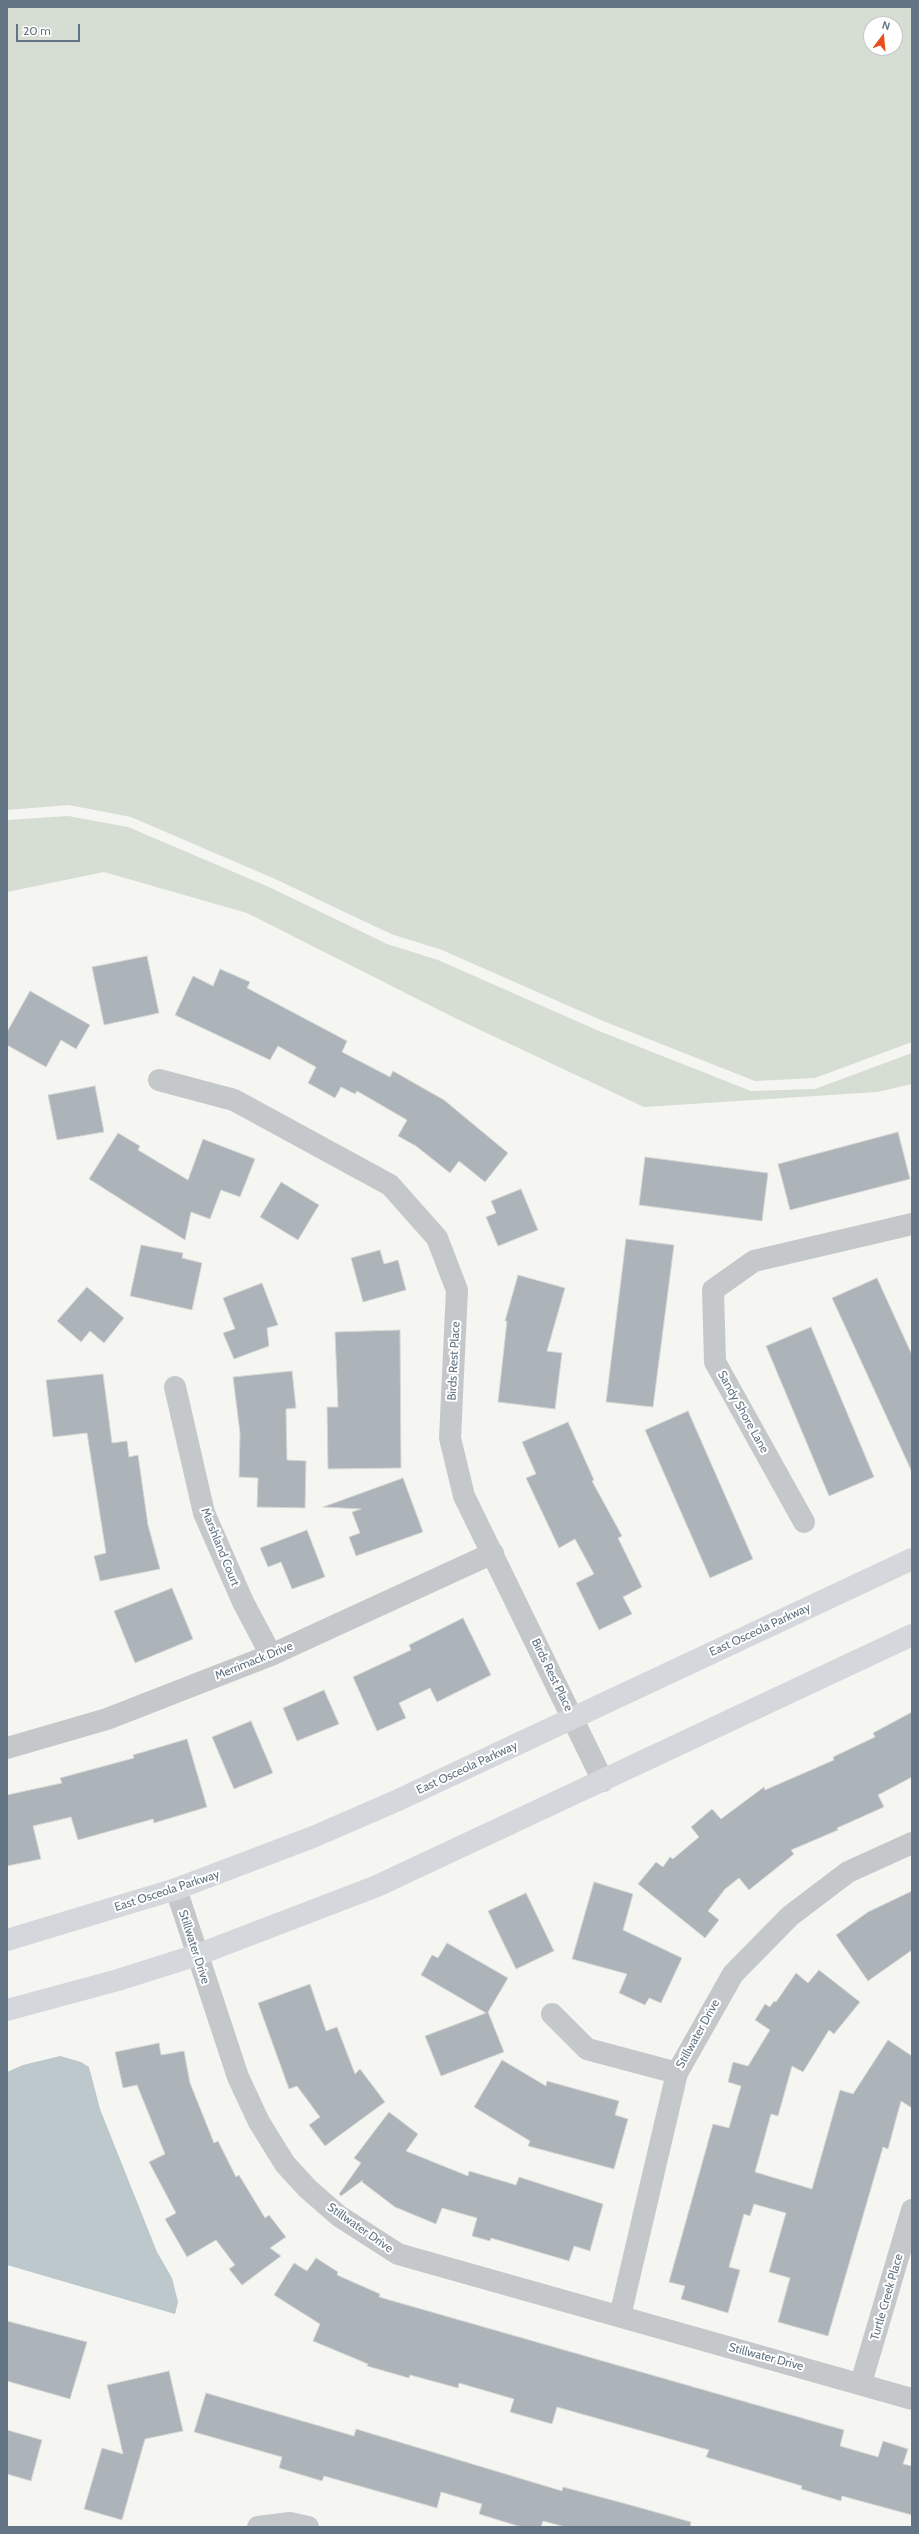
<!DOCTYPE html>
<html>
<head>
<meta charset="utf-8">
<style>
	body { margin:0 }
	#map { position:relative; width:919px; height:2534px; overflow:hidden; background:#f5f5f1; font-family:Cabin,sans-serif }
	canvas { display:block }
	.frame { position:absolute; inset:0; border:8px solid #637584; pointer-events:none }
	.north { position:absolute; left:863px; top:16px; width:40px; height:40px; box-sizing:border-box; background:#fff; border:1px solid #c1c8ce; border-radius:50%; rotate:16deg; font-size:11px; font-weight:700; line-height:16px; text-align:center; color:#637584 }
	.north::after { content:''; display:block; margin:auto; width:14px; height:18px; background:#ea4d1d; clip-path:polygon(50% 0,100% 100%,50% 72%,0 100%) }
	.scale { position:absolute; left:16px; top:24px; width:64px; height:18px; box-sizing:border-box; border:2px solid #637584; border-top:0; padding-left:5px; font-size:12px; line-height:14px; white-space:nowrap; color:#637584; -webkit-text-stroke:3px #fff; paint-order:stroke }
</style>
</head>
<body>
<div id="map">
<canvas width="919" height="2534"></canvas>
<div class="frame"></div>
<div class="north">N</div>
<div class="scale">20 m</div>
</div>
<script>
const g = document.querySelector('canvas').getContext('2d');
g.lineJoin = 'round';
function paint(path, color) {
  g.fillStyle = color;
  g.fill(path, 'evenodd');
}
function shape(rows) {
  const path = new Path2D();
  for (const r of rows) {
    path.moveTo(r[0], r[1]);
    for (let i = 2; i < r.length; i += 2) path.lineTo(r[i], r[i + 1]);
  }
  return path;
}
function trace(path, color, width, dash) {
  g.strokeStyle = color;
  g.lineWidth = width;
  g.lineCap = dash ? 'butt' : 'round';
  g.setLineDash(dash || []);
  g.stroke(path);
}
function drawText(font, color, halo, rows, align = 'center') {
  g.font = font + ' Cabin,sans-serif';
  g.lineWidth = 4;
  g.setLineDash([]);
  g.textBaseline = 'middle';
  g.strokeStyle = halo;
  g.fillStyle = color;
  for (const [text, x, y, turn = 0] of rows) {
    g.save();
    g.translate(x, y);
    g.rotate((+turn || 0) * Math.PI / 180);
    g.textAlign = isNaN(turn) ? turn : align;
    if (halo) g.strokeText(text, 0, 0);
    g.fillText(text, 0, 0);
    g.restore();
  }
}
paint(shape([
	[7,7,912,7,912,1042,815,1078,755,1081,603,1021,442,950,391,934,273,878,131,817,69,805,7,810],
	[871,24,895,24,895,48,871,48],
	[68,816,128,827,269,887,387,944,438,960,599,1031,751,1091,815,1089,912,1053,912,1084,877,1092,644,1107,459,1020,247,913,104,872,7,892,7,820]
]), '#d6ddd2');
paint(shape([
	[60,2056,81,2062,89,2067,100,2109,157,2252,172,2278,178,2302,175,2314,7,2265,7,2072,23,2065]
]), '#bcc8cc');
const building = shape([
	[147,956,159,1013,104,1025,92,967,147,956],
	[220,969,250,982,247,988,347,1041,342,1052,390,1077,393,1071,444,1100,508,1153,485,1182,459,1161,450,1173,416,1146,398,1136,407,1120,357,1091,355,1094,341,1087,335,1098,308,1083,316,1067,278,1046,270,1060,175,1015,193,976,213,986,220,969],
	[30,991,90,1025,76,1049,61,1040,46,1067,7,1045,7,1032,30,991],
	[95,1086,104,1132,57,1140,48,1095,95,1086],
	[898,1132,910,1179,790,1210,778,1164,898,1132],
	[118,1133,140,1146,138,1150,188,1180,203,1139,255,1159,240,1197,221,1190,210,1219,191,1212,185,1240,89,1179,118,1133],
	[645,1157,768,1173,762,1221,639,1205,645,1157],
	[281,1182,319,1205,298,1240,260,1217,281,1182],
	[521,1189,538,1230,498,1246,486,1217,496,1213,491,1201,521,1189],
	[626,1239,674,1245,653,1407,606,1402,626,1239],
	[141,1245,183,1253,182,1258,202,1263,192,1310,130,1296,141,1245],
	[380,1250,384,1264,398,1260,406,1290,363,1302,351,1258,380,1250],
	[518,1275,565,1288,547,1351,562,1353,555,1409,498,1402,507,1321,505,1321,518,1275],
	[877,1278,912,1355,912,1472,832,1298,877,1278],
	[262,1283,278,1325,267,1328,269,1346,234,1359,223,1333,235,1329,223,1298,262,1283],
	[87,1287,124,1318,104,1343,90,1331,81,1342,57,1321,87,1287],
	[811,1327,874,1477,829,1496,766,1346,811,1327],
	[400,1330,401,1468,328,1469,327,1407,338,1407,335,1332,400,1330],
	[292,1371,296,1408,286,1409,287,1460,306,1461,305,1508,257,1507,258,1478,239,1477,240,1433,233,1377,292,1371],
	[103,1374,112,1443,127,1441,129,1457,138,1455,148,1525,160,1569,100,1581,94,1556,106,1553,87,1433,53,1437,46,1380,103,1374],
	[688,1411,753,1559,710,1578,645,1430,688,1411],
	[568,1422,594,1480,592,1481,622,1536,618,1538,642,1587,623,1597,632,1614,599,1630,576,1583,594,1574,575,1539,559,1548,526,1478,536,1474,522,1442,568,1422],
	[403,1478,423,1532,356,1556,349,1537,360,1533,352,1512,361,1509,323,1507,403,1478],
	[307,1530,325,1577,292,1589,281,1562,268,1567,260,1548,307,1530],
	[172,1588,193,1639,135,1663,114,1611,172,1588],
	[463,1618,491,1675,437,1702,430,1688,399,1703,406,1718,377,1731,353,1677,411,1650,409,1645,463,1618],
	[324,1690,339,1724,297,1741,283,1708,324,1690],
	[912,1712,912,1777,878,1795,884,1807,837,1828,838,1830,791,1850,794,1854,749,1890,739,1878,725,1889,708,1911,719,1920,705,1938,638,1884,656,1862,663,1867,670,1857,673,1859,699,1837,691,1827,712,1809,721,1819,764,1787,765,1790,834,1760,833,1757,875,1737,873,1733,912,1712],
	[251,1721,273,1773,234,1789,212,1737,251,1721],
	[187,1739,207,1807,154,1823,153,1819,78,1840,71,1817,33,1826,41,1859,7,1866,7,1795,62,1783,60,1778,134,1758,133,1755,187,1739],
	[594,1882,633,1894,623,1930,682,1958,661,2003,649,1998,645,2005,619,1993,627,1974,572,1959,594,1882],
	[912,1891,912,1950,868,1981,836,1935,868,1912,912,1891],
	[526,1893,554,1951,516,1969,488,1911,526,1893],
	[447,1943,508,1978,488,2012,504,2052,441,2076,425,2036,486,2013,421,1975,432,1955,438,1958,447,1943],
	[819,1970,860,2002,834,2034,829,2030,803,2072,792,2066,778,2116,771,2114,755,2172,812,2189,840,2090,853,2094,888,2040,912,2056,912,2108,901,2101,888,2149,883,2147,828,2336,778,2322,790,2278,769,2272,786,2213,754,2204,750,2216,744,2214,729,2267,740,2270,728,2313,681,2299,685,2286,669,2282,713,2124,729,2128,741,2086,728,2082,733,2062,748,2066,770,2030,755,2020,765,2004,770,2007,774,2001,776,2002,796,1973,808,1983,819,1970],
	[310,1984,326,2031,337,2027,355,2074,360,2069,385,2102,325,2146,309,2125,320,2117,297,2086,289,2089,258,2003,310,1984],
	[159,2043,161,2055,184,2051,190,2083,214,2143,218,2141,236,2177,239,2175,265,2218,269,2215,286,2237,270,2248,281,2256,242,2285,229,2269,235,2265,216,2240,187,2257,165,2219,176,2213,149,2162,165,2154,137,2085,123,2088,115,2052,159,2043],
	[502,2060,546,2086,547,2081,619,2101,615,2115,628,2119,614,2169,528,2146,530,2141,474,2107,502,2060],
	[389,2112,418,2134,406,2151,468,2176,469,2171,516,2185,519,2177,603,2204,590,2251,574,2246,569,2261,491,2238,490,2241,472,2236,477,2218,442,2208,436,2224,395,2207,362,2182,363,2180,341,2196,339,2194,361,2163,354,2158,389,2112],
	[316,2258,338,2272,337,2275,380,2294,379,2297,844,2430,840,2446,878,2457,883,2441,908,2449,903,2464,912,2466,912,2515,842,2496,841,2501,801,2489,802,2486,706,2457,709,2450,557,2407,552,2424,510,2412,514,2399,459,2383,458,2388,410,2375,409,2378,367,2366,368,2364,313,2341,320,2324,274,2295,294,2263,307,2271,316,2258],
	[7,2321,87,2342,70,2399,7,2381,7,2321],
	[169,2371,183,2431,145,2439,122,2520,84,2509,102,2448,123,2454,107,2385,169,2371],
	[206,2393,354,2436,356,2429,562,2491,563,2487,634,2506,691,2522,690,2527,565,2527,543,2521,541,2527,521,2527,479,2514,482,2504,441,2492,437,2508,324,2476,322,2481,279,2468,282,2457,194,2432,206,2393],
	[7,2430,42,2440,31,2481,7,2474,7,2430]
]);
paint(building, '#acb4b9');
trace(building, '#d7d7d4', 1);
trace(shape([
	[159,1080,234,1100,390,1185,437,1238,457,1290,450,1438,464,1496,603,1781],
	[175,1387,204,1513,243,1602,271,1655],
	[804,1522,715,1362,713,1290,754,1261,912,1224],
	[7,1748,107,1719,271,1655,493,1553],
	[176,1889,238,2077,259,2122,285,2164,308,2189,339,2216,398,2254,912,2399],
	[552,2014,587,2049,677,2073],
	[620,2316,677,2073,733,1974,790,1916,848,1872,912,1843],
	[861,2383,912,2210],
	[258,2527,290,2523,308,2527]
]), '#c5c8cb', 22);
trace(shape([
	[7,1940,176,1889,313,1837,396,1801,912,1559],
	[7,2010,118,1980,197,1955,377,1886,912,1635]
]), '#d4d8dc', 22);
drawText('12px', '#637584', '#fff', [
	["Birds Rest Place",454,1361,-87],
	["Sandy Shore Lane",743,1412,61],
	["Marshland Court",220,1547,68],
	["East Osceola Parkway",760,1630,-25],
	["Merrimack Drive",254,1661,-22],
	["Birds Rest Place",552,1675,64],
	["East Osceola Parkway",467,1768,-25],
	["East Osceola Parkway",167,1891,-18],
	["Stillwater Drive",194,1947,72],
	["Stillwater Drive",698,2034,-61],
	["Stillwater Drive",360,2228,35],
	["Turtle Creek Place",887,2297,-74],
	["Stillwater Drive",766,2357,15]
]);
</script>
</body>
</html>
